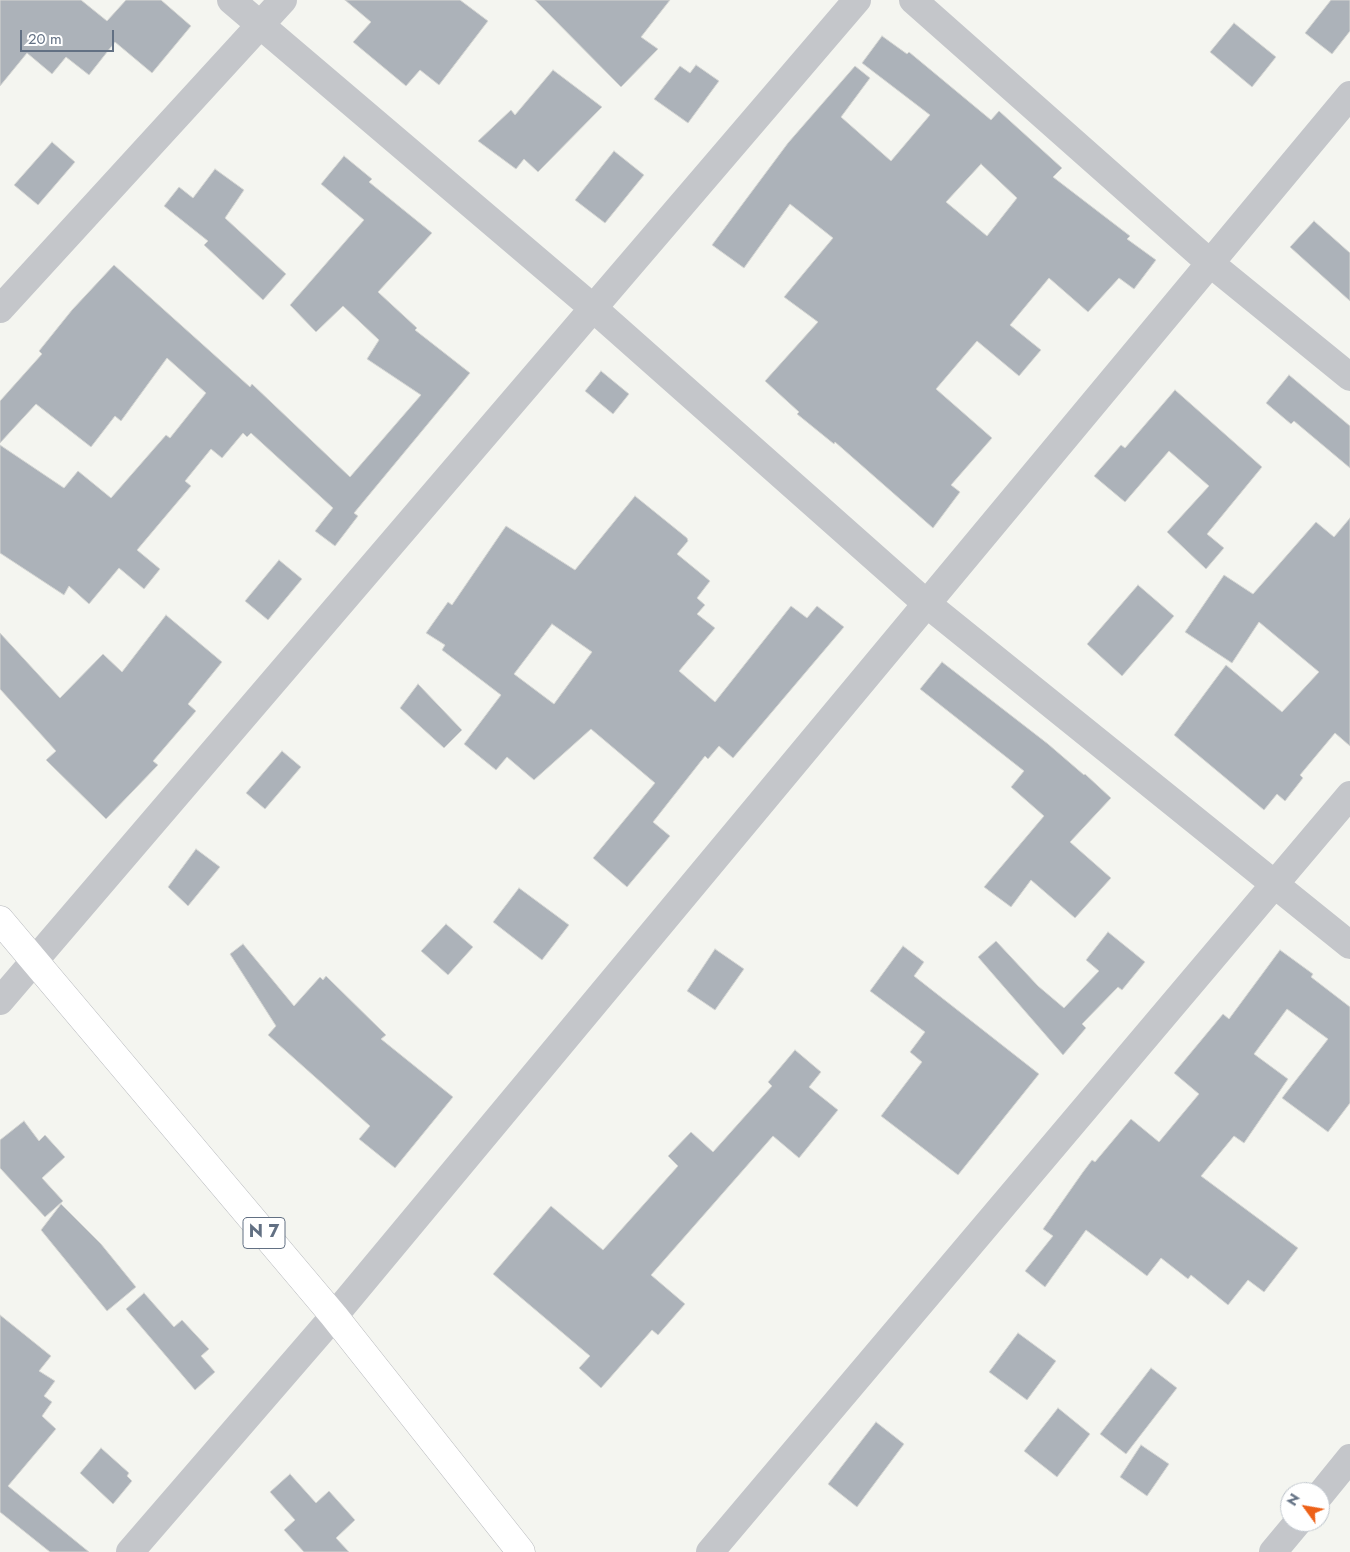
<!DOCTYPE html>
<html>
<head>
<meta charset="utf-8">
<style>
	body { margin:0 }
	#map { position:relative; width:1350px; height:1552px; overflow:hidden; background:#f4f5f0; font-family:Jost,sans-serif }
	canvas { display:block }
	.north { position:absolute; left:1280px; top:1482px; width:50px; height:50px; box-sizing:border-box; background:#fff; border:1px solid #c0c6cd; border-radius:50%; rotate:302deg; font-size:14px; font-weight:700; line-height:20px; text-align:center; color:#627083 }
	.north::after { content:''; display:block; margin:auto; width:18px; height:22px; background:#ed6118; clip-path:polygon(50% 0,100% 100%,50% 72%,0 100%) }
	.scale { position:absolute; left:20px; top:30px; width:94px; height:22px; box-sizing:border-box; border:2px solid #627083; border-top:0; padding-left:6px; font-size:15px; line-height:18px; white-space:nowrap; color:#627083; -webkit-text-stroke:4px #fff; paint-order:stroke }
</style>
</head>
<body>
<div id="map">
<canvas width="1350" height="1552"></canvas>
<div class="north">N</div>
<div class="scale">20 m</div>
</div>
<script>
const g = document.querySelector('canvas').getContext('2d');
g.lineJoin = 'round';
function paint(path, color) {
  g.fillStyle = color;
  g.fill(path, 'evenodd');
}
function shape(rows) {
  const path = new Path2D();
  for (const r of rows) {
    path.moveTo(r[0], r[1]);
    for (let i = 2; i < r.length; i += 2) path.lineTo(r[i], r[i + 1]);
  }
  return path;
}
function trace(path, color, width, dash) {
  g.strokeStyle = color;
  g.lineWidth = width;
  g.lineCap = dash ? 'butt' : 'round';
  g.setLineDash(dash || []);
  g.stroke(path);
}
function drawText(font, color, halo, rows, align = 'center') {
  g.font = font + ' Jost,sans-serif';
  g.lineWidth = 5;
  g.setLineDash([]);
  g.textBaseline = 'middle';
  g.strokeStyle = halo;
  g.fillStyle = color;
  for (const [text, x, y, turn = 0] of rows) {
    g.save();
    g.translate(x, y);
    g.rotate((+turn || 0) * Math.PI / 180);
    g.textAlign = isNaN(turn) ? turn : align;
    if (halo) g.strokeText(text, 0, 0);
    g.fillText(text, 0, 0);
    g.restore();
  }
}
const building = shape([
	[0,0,81,0,107,21,126,0,161,0,191,26,152,73,115,42,89,75,66,57,52,74,27,53,0,86,0,0],
	[345,0,460,0,488,21,439,85,420,70,406,86,353,42,371,22,345,0],
	[535,0,670,0,641,37,658,49,621,87,535,0],
	[1331,0,1350,0,1350,31,1332,54,1305,33,1331,0],
	[1234,23,1276,57,1252,87,1210,52,1234,23],
	[882,36,907,54,909,52,991,120,999,111,1062,168,1053,177,1130,236,1127,239,1156,260,1134,289,1119,278,1088,312,1049,278,1010,325,1041,350,1019,376,977,341,936,389,992,438,951,485,960,492,933,528,835,442,834,444,797,414,799,412,765,381,818,322,784,297,833,238,790,204,744,268,712,245,788,143,855,66,870,78,841,117,891,161,930,115,862,63,882,36],
	[981,164,1017,198,987,236,946,202,981,164],
	[696,65,719,81,688,123,654,99,680,66,690,73,696,65],
	[553,70,602,107,538,172,524,159,516,169,478,141,511,110,515,115,553,70],
	[52,142,75,162,38,205,14,185,52,142],
	[614,151,644,175,605,223,575,200,614,151],
	[344,156,372,179,369,182,432,233,378,292,417,328,415,330,470,373,354,513,358,516,335,546,315,531,333,508,251,433,247,437,243,433,222,458,211,449,185,481,191,486,137,550,160,569,144,589,119,568,89,604,69,586,64,595,0,553,0,445,64,488,78,471,111,498,166,435,170,438,206,393,167,358,121,421,115,416,91,447,36,404,0,443,0,401,42,354,39,351,72,310,114,265,250,387,252,384,350,477,421,395,367,359,379,340,343,306,316,332,290,305,364,220,321,184,344,156],
	[215,169,244,190,225,218,286,274,263,300,204,245,208,241,164,206,179,187,193,198,215,169],
	[1314,221,1350,253,1350,301,1290,247,1314,221],
	[601,371,629,394,613,414,585,391,601,371],
	[1289,375,1350,426,1350,468,1294,421,1291,424,1266,403,1289,375],
	[1175,390,1262,467,1207,534,1224,548,1206,569,1167,532,1209,486,1169,451,1125,502,1094,476,1121,445,1125,448,1175,390],
	[635,496,687,538,688,541,677,554,710,581,697,598,705,605,697,614,715,628,679,671,715,702,791,606,807,618,817,606,844,627,733,758,719,746,708,759,705,756,653,822,670,836,627,887,593,858,655,783,591,729,534,780,507,757,496,770,464,744,501,695,442,650,445,645,426,633,448,602,452,605,506,526,575,570,635,496],
	[552,624,592,652,554,704,514,674,552,624],
	[1350,518,1350,746,1335,733,1300,775,1303,778,1285,801,1277,794,1264,810,1174,735,1226,665,1282,712,1319,672,1259,622,1232,663,1185,632,1224,575,1253,594,1316,522,1334,537,1350,518],
	[279,560,302,579,268,620,245,601,279,560],
	[1138,585,1174,616,1122,676,1087,644,1138,585],
	[166,615,222,662,188,704,196,711,153,761,158,765,106,819,46,760,56,751,0,689,0,633,60,698,103,654,122,672,166,615],
	[942,662,1048,744,1084,775,1085,774,1111,798,1070,842,1111,878,1075,918,1031,880,1011,907,984,887,1044,816,1011,787,1024,771,920,689,942,662],
	[418,684,462,730,444,748,400,708,418,684],
	[282,751,301,767,265,809,246,793,282,751],
	[196,849,220,867,188,906,168,887,196,849],
	[519,888,569,925,542,960,493,922,519,888],
	[446,924,473,947,448,975,421,951,446,924],
	[1108,932,1145,962,1122,990,1118,987,1082,1024,1086,1028,1063,1055,978,957,996,941,1038,986,1064,1008,1099,971,1086,960,1108,932],
	[243,944,294,1006,320,977,323,980,326,976,386,1035,381,1039,453,1097,395,1168,359,1139,370,1126,268,1035,276,1026,230,954,243,944],
	[903,946,924,962,914,976,1039,1074,958,1175,881,1116,922,1062,910,1052,925,1032,870,991,903,946],
	[715,949,744,969,715,1010,687,991,715,949],
	[1280,950,1313,974,1311,977,1350,1007,1350,1103,1328,1132,1282,1098,1328,1039,1287,1009,1254,1054,1288,1079,1244,1143,1234,1136,1201,1176,1298,1248,1264,1292,1248,1280,1228,1305,1191,1275,1188,1279,1161,1258,1147,1276,1086,1230,1045,1287,1025,1271,1053,1236,1043,1229,1083,1172,1092,1160,1095,1162,1131,1119,1159,1142,1199,1094,1174,1073,1223,1014,1229,1019,1280,950],
	[795,1050,821,1072,809,1087,838,1110,799,1158,773,1136,651,1275,685,1304,658,1335,652,1330,601,1388,579,1368,590,1356,493,1274,551,1206,603,1250,678,1166,668,1156,691,1132,713,1152,772,1086,768,1082,795,1050],
	[24,1121,39,1141,45,1135,65,1157,42,1178,63,1201,45,1217,0,1168,0,1140,24,1121],
	[61,1204,101,1244,136,1287,107,1311,41,1230,61,1204],
	[144,1293,174,1327,182,1320,209,1349,201,1356,215,1372,195,1390,126,1309,144,1293],
	[0,1315,51,1356,39,1371,55,1381,44,1396,52,1402,42,1416,56,1429,8,1486,89,1552,50,1552,0,1512,0,1315],
	[1018,1333,1056,1361,1027,1400,989,1372,1018,1333],
	[1151,1368,1177,1388,1126,1454,1100,1434,1151,1368],
	[1058,1408,1090,1434,1057,1477,1024,1451,1058,1408],
	[876,1422,904,1444,857,1507,828,1484,876,1422],
	[1141,1445,1169,1464,1147,1496,1120,1477,1141,1445],
	[101,1448,129,1473,127,1476,132,1481,113,1504,80,1473,101,1448],
	[290,1474,316,1503,329,1491,355,1520,336,1538,349,1552,304,1552,284,1530,295,1520,270,1492,290,1474]
]);
paint(building, '#acb2b9');
trace(building, '#d5d6d3', 1);
const highway = shape([
	[0,920,334,1316,521,1552]
]);
trace(highway, '#b6b8bc', 29);
trace(shape([
	[231,0,593,308,927,604,1350,945],
	[913,0,1210,263,1350,377],
	[0,309,283,0],
	[0,1001,857,0],
	[1320,1495,1350,1458],
	[130,1552,334,1316,1350,95],
	[710,1552,1350,795],
	[1273,1552,1298,1522]
]), '#c4c6ca', 28);
trace(highway, '#fff', 28);
for (const [x, y, w] of [
	[264,1233,42]
]) {
  const box = new Path2D();
  box.roundRect(x - w / 2, y - 15.5, w, 31, 4);
  g.fillStyle = '#fff';
  g.fill(box);
  trace(box, '#627083', 1);
}
drawText('bold 18px', '#627083', null, [
	["N 7",264,1233]
]);
</script>
</body>
</html>
